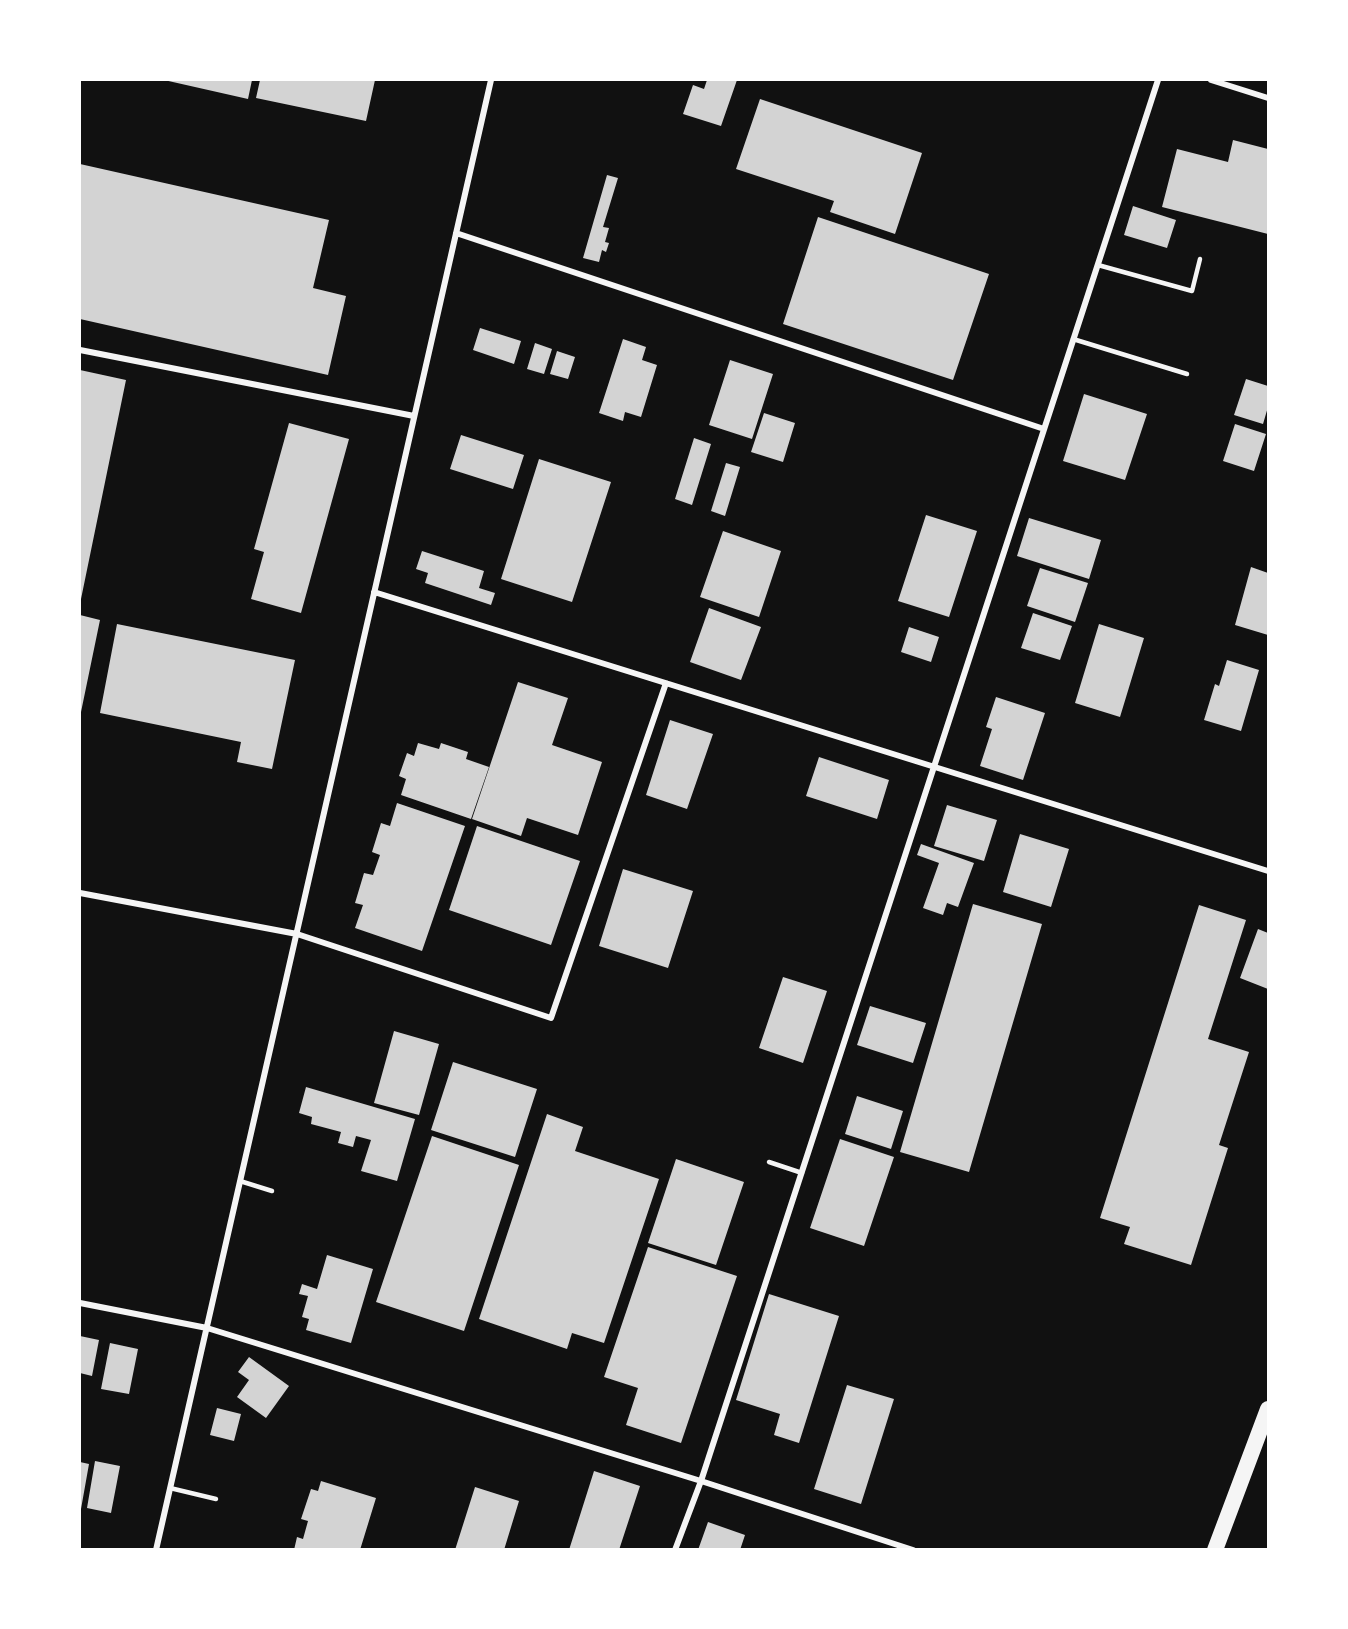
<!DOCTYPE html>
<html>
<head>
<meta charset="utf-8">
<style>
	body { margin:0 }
	#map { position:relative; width:1348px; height:1629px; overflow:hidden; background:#111; font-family:"Source Serif 4",serif }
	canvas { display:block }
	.frame { position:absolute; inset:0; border:81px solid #fff; pointer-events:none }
</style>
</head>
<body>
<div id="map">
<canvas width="1348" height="1629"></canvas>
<div class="frame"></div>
</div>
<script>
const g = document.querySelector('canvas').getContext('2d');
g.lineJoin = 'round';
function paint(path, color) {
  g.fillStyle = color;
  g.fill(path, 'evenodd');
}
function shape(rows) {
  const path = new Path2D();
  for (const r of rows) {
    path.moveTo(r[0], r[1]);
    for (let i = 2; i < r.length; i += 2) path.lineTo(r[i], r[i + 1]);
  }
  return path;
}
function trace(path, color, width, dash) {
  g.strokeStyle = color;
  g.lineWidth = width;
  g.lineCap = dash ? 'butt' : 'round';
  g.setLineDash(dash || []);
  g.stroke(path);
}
paint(shape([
	[164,80,252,80,248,99],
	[260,80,375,80,366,121,256,98],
	[707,80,737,80,721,126,683,114,693,85,704,89],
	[760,99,922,153,895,234,830,212,834,201,736,169],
	[1233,140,1268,149,1268,234,1162,207,1177,149,1228,162],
	[80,164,329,220,313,288,346,296,328,375,80,319],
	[607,175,618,178,603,227,609,228,605,242,609,243,606,252,602,250,599,262,583,258],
	[1133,206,1176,220,1167,248,1124,235],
	[818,217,989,274,953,380,783,324],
	[480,328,521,341,514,364,473,350],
	[623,339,646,347,642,360,657,365,641,417,625,412,623,421,599,413],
	[535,343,552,349,544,374,527,369],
	[557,351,575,357,568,379,550,374],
	[730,360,773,374,752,439,709,425],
	[80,370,126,380,81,599,80,599],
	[1246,379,1268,386,1268,407,1263,424,1234,415],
	[1084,394,1147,414,1125,480,1063,461],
	[764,413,795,423,783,462,751,452],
	[289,423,349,439,301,613,251,599,264,552,254,549],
	[1235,424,1266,434,1254,471,1223,461],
	[461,435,524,455,513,489,450,469],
	[694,438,711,444,692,505,675,499],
	[539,459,611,482,572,602,501,579],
	[726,463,740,467,725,516,711,511],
	[926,515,977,531,949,617,898,601],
	[1029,518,1101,540,1089,579,1017,556],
	[723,531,781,551,759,617,700,597],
	[422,551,484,571,479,588,495,593,491,605,425,583,428,573,416,569],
	[1251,567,1268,573,1268,635,1235,625],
	[1040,568,1088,583,1075,622,1027,606],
	[709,608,761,627,741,680,690,662],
	[1033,613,1072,626,1060,660,1021,648],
	[80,615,100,620,81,712,80,712],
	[117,624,295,660,272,769,237,762,241,742,100,713],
	[1099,624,1144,638,1120,717,1075,703],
	[909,627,939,637,931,662,901,652],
	[1227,660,1259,670,1241,731,1204,720,1215,684,1219,686],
	[518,682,568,698,552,745,602,762,578,835,527,818,521,836,472,819],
	[996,697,1045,713,1023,780,980,766,992,729,986,727],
	[670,720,713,734,687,809,646,795],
	[418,743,439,749,441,743,468,752,466,759,489,767,471,819,401,795,406,779,399,776,407,753,414,756],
	[819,757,889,780,877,819,806,796],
	[397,803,465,826,422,951,355,928,363,905,355,903,364,873,373,875,380,855,372,852,381,823,390,826],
	[947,805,997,820,984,861,934,846],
	[477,826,580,861,551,945,449,910],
	[1020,834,1069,849,1051,907,1003,892],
	[921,844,974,863,958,907,947,903,943,915,923,908,939,863,917,855],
	[623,869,693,891,668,968,599,946],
	[973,904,1042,924,969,1172,900,1152],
	[1199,905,1246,920,1208,1039,1249,1052,1219,1145,1228,1148,1191,1265,1124,1244,1130,1227,1100,1218],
	[1258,929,1268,933,1268,989,1240,978],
	[783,977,827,991,803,1063,759,1048],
	[870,1006,926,1023,913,1063,857,1045],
	[394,1031,439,1044,419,1115,374,1103],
	[453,1062,537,1089,515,1157,431,1130],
	[306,1087,415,1119,397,1181,361,1171,371,1140,356,1136,353,1147,338,1143,341,1132,311,1124,312,1117,299,1113],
	[857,1096,903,1111,891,1149,845,1134],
	[547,1114,583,1127,575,1151,659,1179,604,1343,572,1333,567,1349,479,1319],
	[432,1136,519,1165,464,1331,376,1302],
	[840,1139,894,1157,864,1246,810,1228],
	[676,1159,744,1182,716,1265,648,1243],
	[648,1247,737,1276,681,1443,626,1425,638,1388,604,1377],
	[327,1255,373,1269,351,1343,306,1330,309,1319,302,1317,308,1296,299,1294,302,1284,317,1289],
	[769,1294,839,1316,799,1443,774,1435,780,1414,736,1400],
	[80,1336,99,1340,92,1376,80,1373],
	[110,1343,138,1349,129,1394,101,1389],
	[249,1357,289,1386,266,1418,237,1397,249,1380,238,1372],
	[847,1385,894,1399,861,1504,814,1489],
	[217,1408,241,1414,234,1441,210,1435],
	[95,1461,120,1466,111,1513,87,1508],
	[80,1462,89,1464,81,1509,80,1509],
	[594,1471,640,1486,619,1550,569,1550],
	[321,1481,376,1498,360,1550,294,1550,297,1537,303,1539,308,1521,301,1519,311,1489,318,1491],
	[475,1487,519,1501,504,1550,455,1550],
	[708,1522,745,1535,740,1550,698,1550]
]), '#d3d3d3');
trace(shape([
	[1098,265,1192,291,1200,259],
	[1073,339,1187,374],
	[769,1162,802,1173],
	[240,1181,272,1191],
	[170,1488,216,1499]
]), '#f5f5f5', 4.5);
trace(shape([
	[1211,80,1268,98],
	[456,233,1044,429],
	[80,350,414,416],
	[374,592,1268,871],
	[80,893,297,934,551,1018,666,683],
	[80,1303,207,1328,701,1481,913,1550],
	[156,1550,491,80],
	[675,1550,701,1481,1158,80]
]), '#f5f5f5', 6);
trace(shape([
	[1215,1550,1268,1409]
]), '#f5f5f5', 16);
</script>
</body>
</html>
